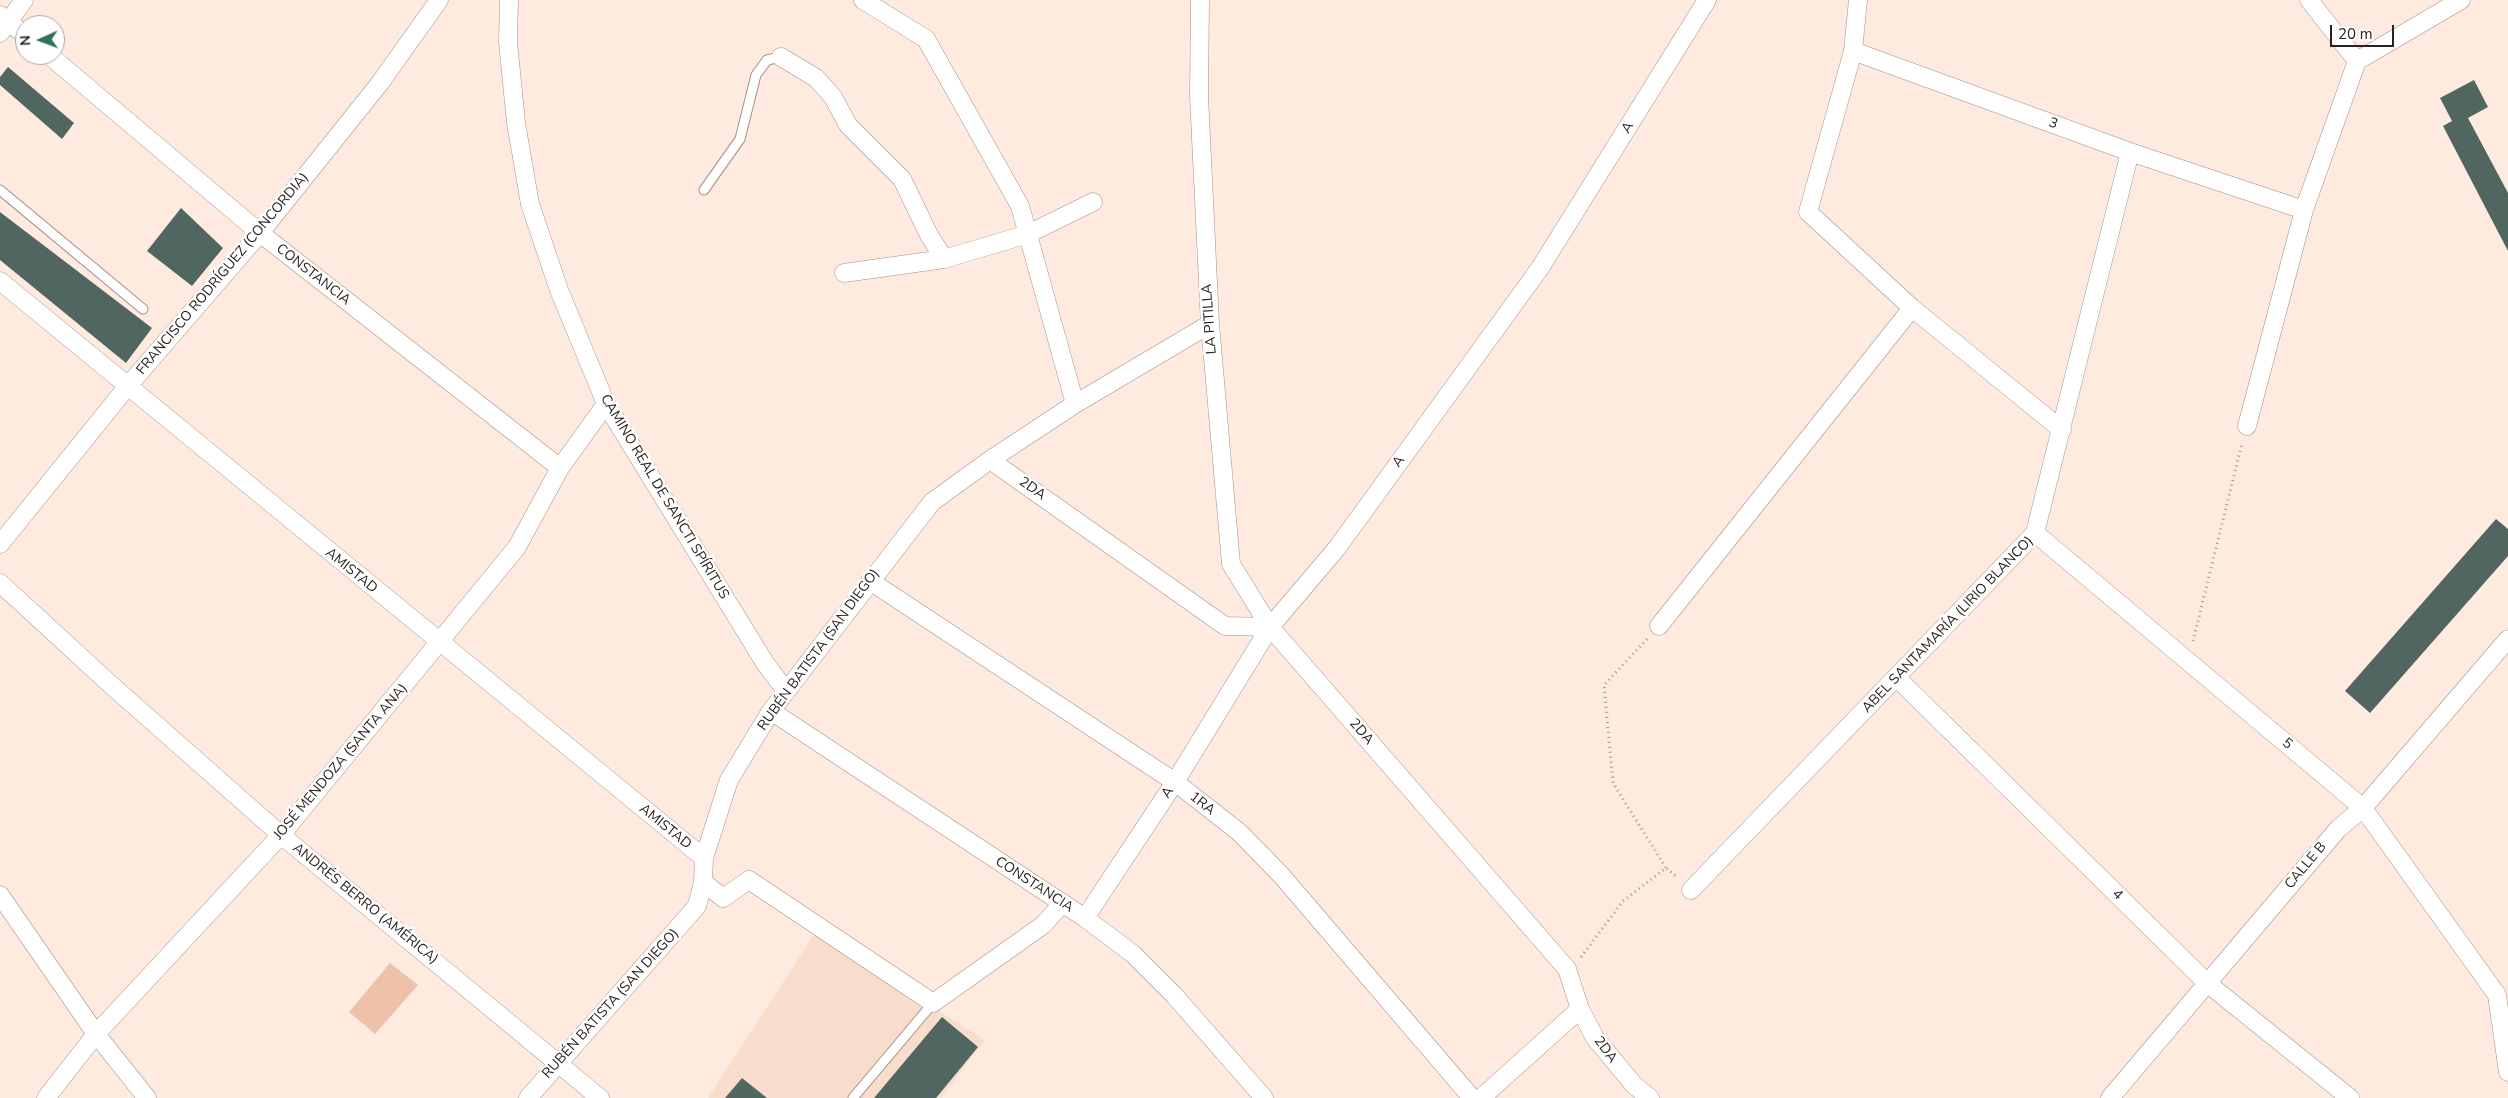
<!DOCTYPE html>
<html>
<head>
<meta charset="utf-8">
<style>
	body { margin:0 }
	#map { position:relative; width:2508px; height:1098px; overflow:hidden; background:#feeadf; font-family:"Nunito Sans",sans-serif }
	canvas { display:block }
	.north { position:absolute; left:15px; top:15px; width:50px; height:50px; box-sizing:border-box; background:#fff; border:1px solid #a9a7a5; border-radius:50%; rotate:268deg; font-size:14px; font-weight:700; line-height:20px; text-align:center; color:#29221e }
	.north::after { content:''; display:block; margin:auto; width:18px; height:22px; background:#2f7263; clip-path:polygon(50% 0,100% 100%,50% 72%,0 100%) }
	.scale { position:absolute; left:2330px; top:25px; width:64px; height:22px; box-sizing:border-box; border:2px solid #29221e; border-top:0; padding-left:6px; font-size:15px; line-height:18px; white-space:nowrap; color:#29221e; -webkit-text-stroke:4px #fff; paint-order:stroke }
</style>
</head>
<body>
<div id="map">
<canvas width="2508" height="1098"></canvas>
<div class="north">N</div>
<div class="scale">20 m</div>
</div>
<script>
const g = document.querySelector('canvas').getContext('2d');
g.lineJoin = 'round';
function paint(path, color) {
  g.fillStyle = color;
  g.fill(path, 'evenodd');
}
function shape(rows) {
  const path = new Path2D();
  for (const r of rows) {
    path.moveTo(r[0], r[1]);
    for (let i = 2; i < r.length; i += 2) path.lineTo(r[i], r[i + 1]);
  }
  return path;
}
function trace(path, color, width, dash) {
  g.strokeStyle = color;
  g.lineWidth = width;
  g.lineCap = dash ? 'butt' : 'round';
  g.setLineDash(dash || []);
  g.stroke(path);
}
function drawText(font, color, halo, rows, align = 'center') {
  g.font = font + ' "Nunito Sans",sans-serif';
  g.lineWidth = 5;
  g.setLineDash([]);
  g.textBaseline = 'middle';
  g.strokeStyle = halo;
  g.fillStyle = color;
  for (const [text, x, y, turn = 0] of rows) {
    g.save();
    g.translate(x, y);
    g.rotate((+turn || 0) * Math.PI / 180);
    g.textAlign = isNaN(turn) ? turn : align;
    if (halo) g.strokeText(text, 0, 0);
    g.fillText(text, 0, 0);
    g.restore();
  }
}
paint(shape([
	[815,933,985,1040,941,1098,708,1098]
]), '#f8ddcd');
paint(shape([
	[390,963,418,985,375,1034,349,1012]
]), '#edc2a9');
paint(shape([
	[8,67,74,123,62,139,0,85,0,77],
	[2474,80,2488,107,2468,118,2508,193,2508,251,2443,126,2452,121,2440,98],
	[181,208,223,248,192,286,147,251],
	[0,212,152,328,126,363,0,260],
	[2496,519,2508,529,2508,556,2370,713,2345,691],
	[942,1017,978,1047,936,1098,874,1098],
	[742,1078,767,1098,725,1098]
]), '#516660');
const service = shape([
	[0,190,143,309],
	[704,190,740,139,756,75,767,60,781,57],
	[853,1098,933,1003]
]);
const minor = shape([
	[509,0,508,42,516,123,530,204,559,290,606,404,765,663,786,691],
	[863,0,926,39,1020,206,1075,404],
	[1200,0,1199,96,1210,324,1231,564,1270,627,1567,969,1580,1009,1595,1038,1634,1085,1650,1098],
	[1858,0,1853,51,1808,212,1912,308,2062,430],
	[2309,0,2357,61],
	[0,15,25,35],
	[0,33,24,0],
	[1853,51,2130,152,2304,210],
	[49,55,260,233,560,468],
	[781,57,816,78,833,97,848,125,902,179,929,235,944,259],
	[844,273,944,259,1028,234,1093,202],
	[0,281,704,858],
	[2247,426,2304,210,2357,61,2461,0],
	[990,460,1225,626,1270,627],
	[2035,533,2363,808,2497,995,2508,1072],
	[0,544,127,387,260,233,380,83,439,0],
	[870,581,1175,782,1239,832,1281,875,1472,1098],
	[0,583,110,684,281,835,600,1098],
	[1659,626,1912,308],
	[1897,678,2207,983,2350,1098],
	[771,711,1085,918,1133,954,1174,995,1264,1098],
	[703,882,723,898,749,880,933,1003,1043,925,1062,904],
	[1691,890,2035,533,2130,152],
	[0,895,96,1034,147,1098],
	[1085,918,1175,782,1270,627,1337,548,1540,268,1707,0],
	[46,1098,96,1034,281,835,517,547,560,468,606,404],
	[528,1098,697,906,703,882,704,858,729,780,771,711,932,502,990,460,1075,404,1210,324],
	[1481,1098,1580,1009],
	[2110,1098,2338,829,2363,808,2508,639]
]);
trace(service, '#a49187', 11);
trace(minor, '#a49187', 19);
trace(shape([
	[1647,639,1604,685,1613,783,1666,868],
	[2193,641,2242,443],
	[1581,957,1623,901,1666,868,1677,877]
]), '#a69890', 3, [1, 4]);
trace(service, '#fff', 9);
trace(minor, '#fff', 18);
drawText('14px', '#29221e', '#fff', [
	["3",2053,124,20],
	["A",1628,128,-58],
	["FRANCISCO RODRÍGUEZ (CONCORDIA)",223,274,-50],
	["CONSTANCIA",313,275,38],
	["LA PITILLA",1210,319,-94],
	["A",1399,462,-54],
	["2DA",1032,489,35],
	["CAMINO REAL DE SANCTI SPÍRITUS",664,497,59],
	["AMISTAD",351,571,39],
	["ABEL SANTAMARÍA (LIRIO BLANCO)",1948,625,-46],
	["RUBÉN BATISTA (SAN DIEGO)",819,650,-54],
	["2DA",1361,732,49],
	["5",2287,744,40],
	["JOSÉ MENDOZA (SANTA ANA)",341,762,-50],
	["A",1168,793,-56],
	["1RA",1202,804,38],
	["AMISTAD",665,827,39],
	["CALLE B",2306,866,-50],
	["CONSTANCIA",1034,885,33],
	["4",2117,895,44],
	["ANDRÉS BERRO (AMÉRICA)",365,904,39],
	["RUBÉN BATISTA (SAN DIEGO)",611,1004,-48],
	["2DA",1605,1050,53]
]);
</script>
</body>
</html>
